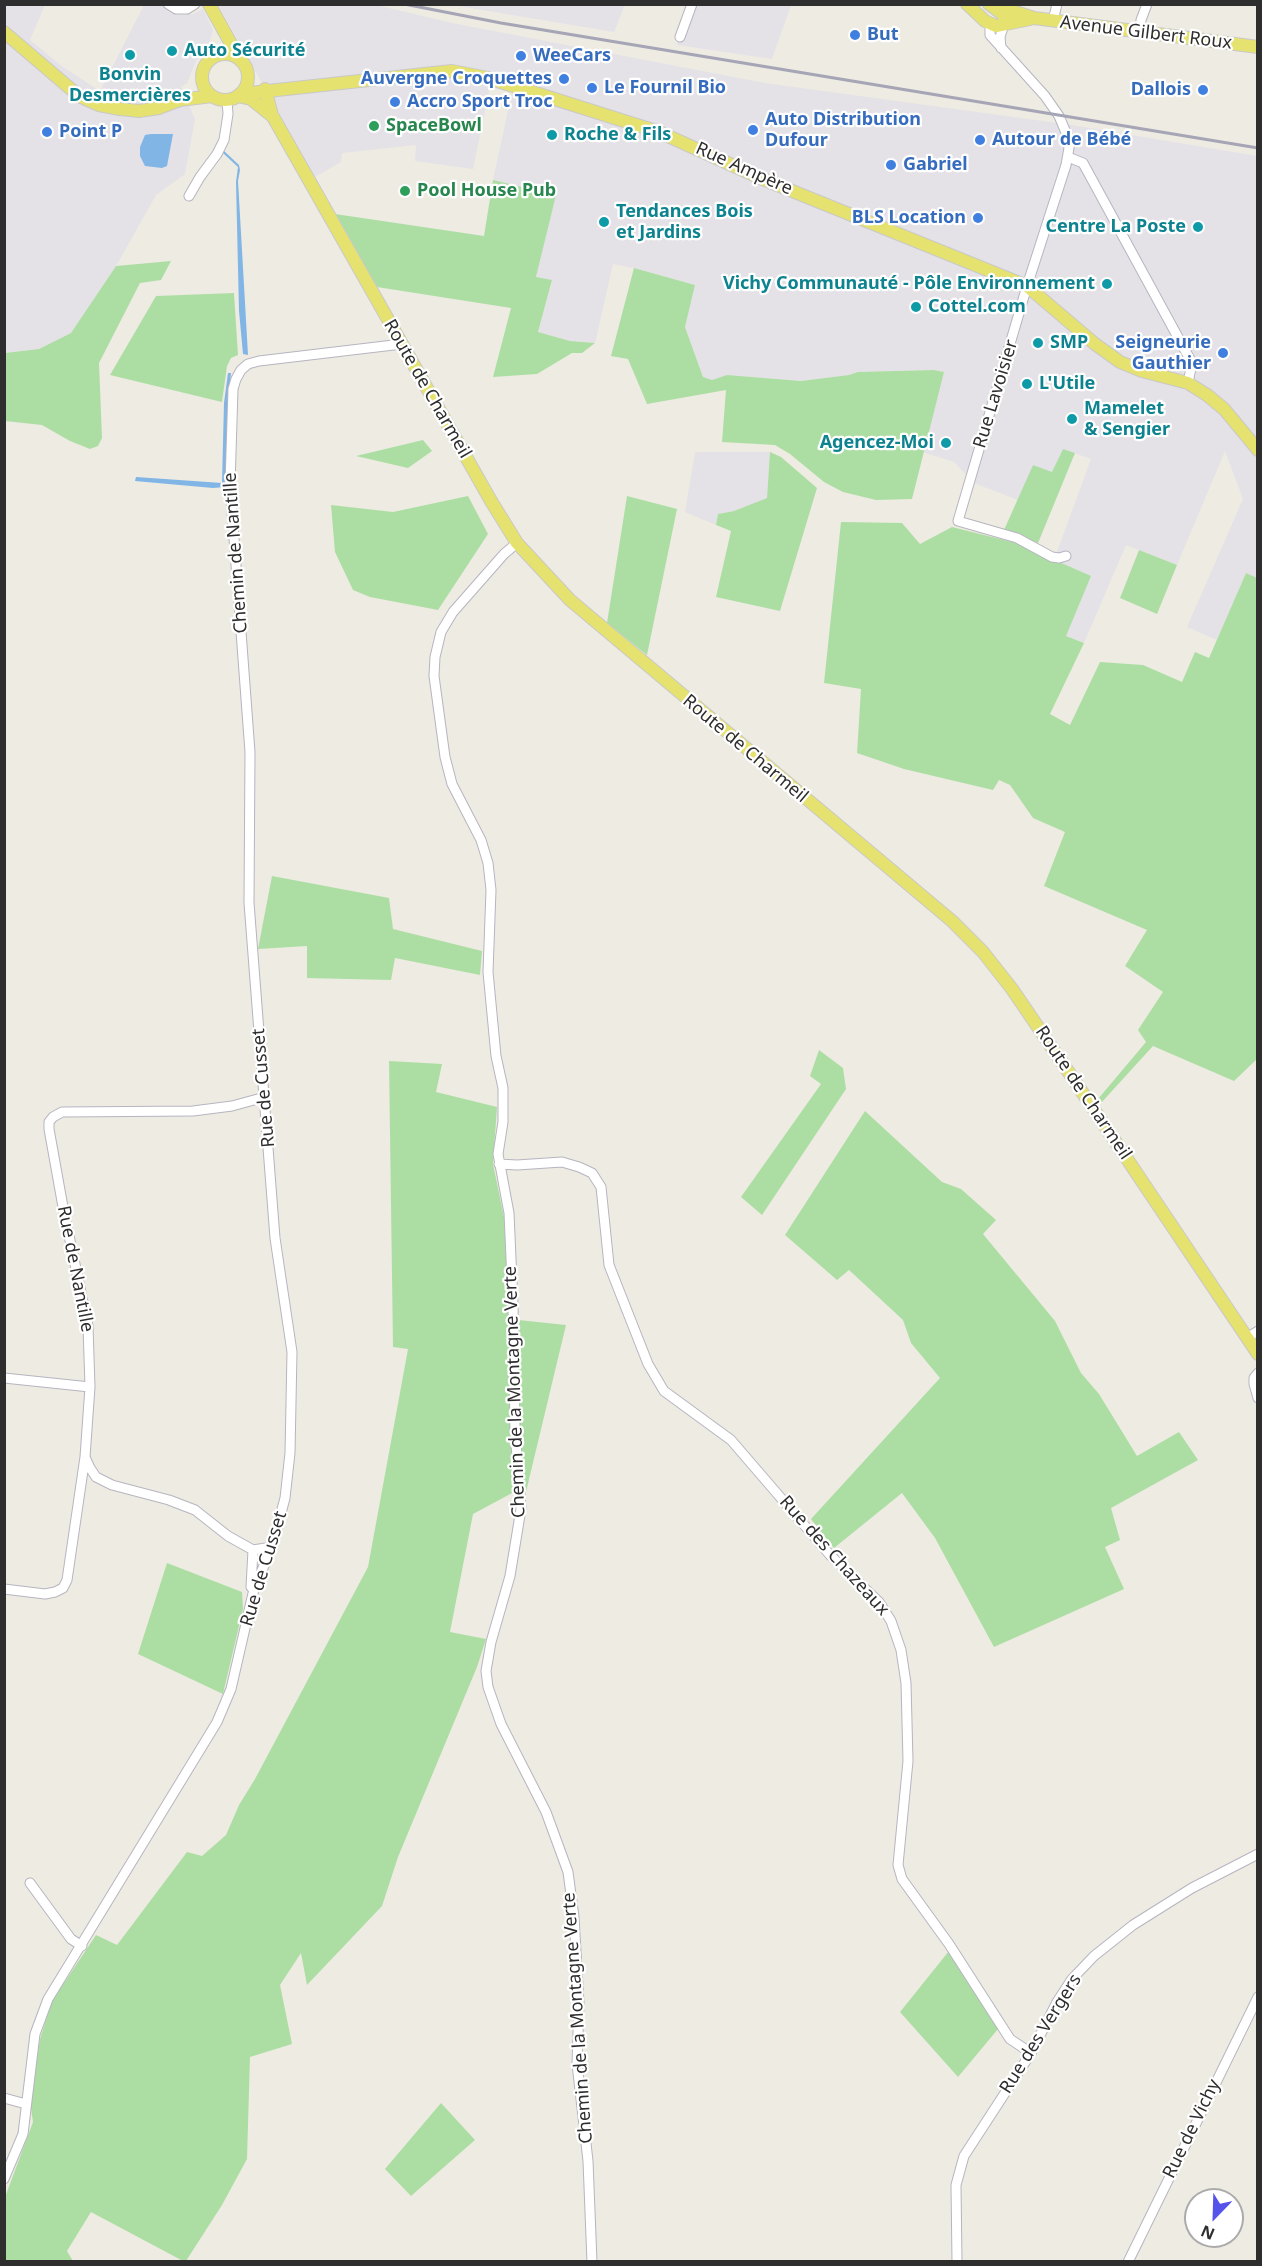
<!DOCTYPE html>
<html>
<head>
<meta charset="utf-8">
<style>
	body { margin:0 }
	#map { position:relative; width:1262px; height:2266px; overflow:hidden; background:#eeebe2; font-family:"Noto Sans",sans-serif }
	canvas { display:block }
	.frame { position:absolute; inset:0; border:6px solid #2e2e2e; pointer-events:none }
	.north { position:absolute; left:1184px; top:2188px; width:60px; height:60px; box-sizing:border-box; background:#fff; border:2px solid #ababab; border-radius:50%; rotate:203deg; font-size:16px; font-weight:700; line-height:24px; text-align:center; color:#2e2e2e }
	.north::after { content:''; display:block; margin:auto; width:21px; height:27px; background:#5653ea; clip-path:polygon(50% 0,100% 100%,50% 72%,0 100%) }
</style>
</head>
<body>
<div id="map">
<canvas width="1262" height="2266"></canvas>
<div class="frame"></div>
<div class="north">N</div>
</div>
<script>
const g = document.querySelector('canvas').getContext('2d');
g.lineJoin = 'round';
function paint(path, color) {
  g.fillStyle = color;
  g.fill(path, 'evenodd');
}
function shape(rows) {
  const path = new Path2D();
  for (const r of rows) {
    if (r.length === 3) {
      path.moveTo(r[0] + r[2], r[1]);
      path.arc(r[0], r[1], r[2], 0, 2 * Math.PI);
      continue;
    }
    path.moveTo(r[0], r[1]);
    for (let i = 2; i < r.length; i += 2) path.lineTo(r[i], r[i + 1]);
  }
  return path;
}
function trace(path, color, width, dash) {
  g.strokeStyle = color;
  g.lineWidth = width;
  g.lineCap = dash ? 'butt' : 'round';
  g.setLineDash(dash || []);
  g.stroke(path);
}
function drawText(font, color, halo, rows, align = 'center') {
  g.font = font + ' "Noto Sans",sans-serif';
  g.lineWidth = 4.5;
  g.setLineDash([]);
  g.textBaseline = 'middle';
  g.strokeStyle = halo;
  g.fillStyle = color;
  for (const [text, x, y, turn = 0] of rows) {
    g.save();
    g.translate(x, y);
    g.rotate((+turn || 0) * Math.PI / 180);
    g.textAlign = isNaN(turn) ? turn : align;
    if (halo) g.strokeText(text, 0, 0);
    g.fillText(text, 0, 0);
    g.restore();
  }
}
paint(shape([
	[4,5,45,5,30,40,63,67,100,91,144,5,162,5,171,13,178,15,193,14,203,9,213,30,208,48,196,61,187,83,181,87,195,119,185,174,156,195,116,266,71,333,39,349,5,353],
	[218,5,376,5,452,23,765,83,1072,125,1257,156,1257,579,1246,573,1217,640,1187,627,1243,499,1225,451,1177,565,1126,545,1084,643,1066,636,1054,560,1091,459,1063,449,1052,473,1033,465,1018,500,974,483,954,462,922,452,944,372,934,370,858,372,850,375,801,381,727,375,712,380,703,377,685,327,695,285,634,268,613,264,595,343,570,341,538,332,552,281,536,277,555,195,493,180,512,92,490,87,473,169,415,161,416,145,342,153,341,162,315,177],
	[452,5,625,5,614,32],
	[692,5,791,5,772,59,677,45],
	[695,452,770,452,767,498,734,511,718,514,716,525,685,512]
]), '#e4e2e7');
paint(shape([
	[493,180,556,195,536,277,552,280,538,332,570,341,595,343,582,353,572,353,537,374,493,377,511,308,377,287,335,214,484,236],
	[171,261,161,280,140,283,99,363,102,438,98,446,90,449,70,441,42,425,5,421,5,353,39,349,71,333,116,266],
	[634,268,695,285,685,327,703,377,712,380,727,375,801,381,849,375,858,372,934,370,944,372,912,499,876,500,843,492,824,482,790,454,775,445,722,442,726,390,647,404,628,359,611,356],
	[234,293,238,355,231,358,227,366,222,402,110,375,156,296],
	[423,440,432,451,408,468,356,456],
	[1063,449,1075,453,1038,543,1004,530,1033,465,1052,472],
	[770,452,781,457,817,488,780,611,716,597,731,531,716,525,718,514,734,511,767,498],
	[468,496,488,534,438,610,370,597,353,590,335,552,331,505,393,512],
	[627,496,677,509,647,655,607,623],
	[841,522,902,523,920,544,952,527,1016,543,1091,576,1066,636,1084,643,1050,714,1070,725,1100,662,1143,665,1182,682,1195,652,1209,658,1246,573,1257,578,1257,1059,1234,1081,1153,1046,1101,1103,1098,1099,1146,1042,1138,1030,1163,992,1125,966,1147,930,1044,886,1065,832,1033,818,1010,785,999,780,993,790,904,769,857,753,861,689,824,683],
	[1139,550,1177,565,1157,614,1120,598],
	[272,876,389,898,393,929,482,951,480,975,395,958,391,980,307,978,307,946,258,949],
	[819,1050,843,1068,846,1089,762,1215,741,1197,821,1084,810,1076],
	[389,1061,442,1064,436,1092,497,1107,493,1164,504,1217,509,1319,566,1325,525,1496,514,1492,473,1514,450,1632,486,1639,477,1667,398,1857,382,1906,307,1985,301,1953,280,1985,292,2044,250,2057,247,2159,222,2205,186,2261,183,2261,91,2212,67,2251,73,2261,5,2261,4,2200,33,2122,30,2102,40,2039,52,2001,96,1935,117,1945,187,1852,202,1856,226,1835,239,1805,255,1779,368,1567,408,1349,393,1347],
	[865,1111,942,1182,961,1189,996,1220,983,1234,1055,1321,1081,1373,1099,1394,1137,1456,1179,1432,1198,1460,1111,1508,1120,1540,1105,1547,1124,1589,994,1647,935,1538,902,1493,834,1548,811,1519,940,1378,911,1343,903,1320,849,1270,837,1280,785,1235],
	[167,1563,242,1592,243,1609,223,1694,138,1654],
	[949,1951,998,2029,958,2077,900,2012],
	[441,2103,475,2140,411,2196,385,2169]
]), '#acdea4');
paint(shape([
	[151,134,173,134,167,166,162,168,145,166,140,156,140,147,145,135],
	[224,151,239,165,240,170,238,181,248,355,243,354,239,311,236,182,238,167,223,153],
	[228,373,231,373,228,402,227,484,225,487,213,488,135,481,136,477,222,483,224,403]
]), '#80b5e5');
const minor = shape([
	[168,4,176,9,187,9,195,4],
	[1053,21,1057,4],
	[993,24,990,28,990,35,1045,96,1059,116,1070,142,1066,165,1027,286,958,521,1017,538,1052,557,1059,558,1066,556],
	[1140,32,1141,20,1147,4],
	[680,37,692,4],
	[1001,48,1000,37,1004,24],
	[1068,157,1083,163,1192,363,1188,383],
	[189,196,200,177,217,154,224,140,228,114,227,100],
	[517,543,504,554,453,612,441,632,435,657,434,676,445,757,452,784,481,840,488,863,491,890,488,972,496,1056,503,1088,503,1122,498,1154,509,1213,513,1304,515,1431,521,1509,510,1576,491,1642,486,1671,488,1687,501,1724,546,1812,568,1872,574,1917,579,2003,577,2064,588,2161,592,2262],
	[265,1097,232,1106,193,1111,62,1112,53,1117,49,1122,49,1129,63,1207,88,1326,90,1387,85,1457,90,1468,96,1477,112,1485,169,1500,195,1510,228,1536,253,1550,272,1547],
	[499,1164,517,1165,562,1162,579,1167,592,1173,601,1187,609,1265,648,1364,664,1391,731,1440,830,1555,879,1602,891,1621,901,1650,906,1683,908,1761,898,1865,902,1879,949,1944,1010,2039,1031,2053],
	[1247,1338,1258,1331],
	[1258,1373,1254,1378,1254,1384,1258,1398],
	[4,1378,90,1387],
	[253,1550,251,1587,254,1589],
	[4,1589,45,1594,55,1592,63,1588,67,1580,85,1457],
	[30,1883,71,1939,82,1946],
	[4,2098,26,2104],
	[4,2179,23,2134,35,2034,48,1999,217,1722,231,1689,254,1589,272,1547,285,1498,290,1453,292,1352,275,1238,249,903,250,752,230,485,233,389,236,379,241,370,248,364,259,361,402,344],
	[957,2262,956,2185,964,2156,1031,2053,1057,2002,1072,1979,1094,1956,1133,1925,1192,1888,1258,1854],
	[1128,2262,1258,1997]
]);
const major = shape([
	[209,4,240,60],
	[967,4,985,21,996,26,1030,19],
	[989,4,1004,15,1005,19],
	[1001,13,1009,10,1034,18,1258,47],
	[4,32,79,96,99,105,120,109,139,111,159,108,180,100,212,96],
	[225,77,23],
	[265,89,272,115,491,501,517,543,570,600,952,921,983,952,1012,989,1072,1077,1258,1354],
	[240,94,452,71,488,78,659,132,765,180,1027,286,1095,344,1120,362,1142,371,1188,383,1207,395,1224,409,1258,450],
	[238,96,251,99,271,115]
]);
trace(minor, '#b6b5c0', 11);
trace(major, '#c9c9c9', 14);
trace(minor, '#fff', 9);
trace(major, '#e5e270', 12);
trace(shape([
	[404,4,501,23,1258,148]
]), '#a6a5b6', 3);
for (const [x, y, r, color] of [
	[855,35,6,"#3f7fe0"],
	[172,51,6,"#0f9aa8"],
	[130,55,6,"#0f9aa8"],
	[521,56,6,"#3f7fe0"],
	[564,79,6,"#3f7fe0"],
	[592,88,6,"#3f7fe0"],
	[1203,90,6,"#3f7fe0"],
	[395,102,6,"#3f7fe0"],
	[374,126,6,"#2e9e5b"],
	[753,130,6,"#3f7fe0"],
	[47,132,6,"#3f7fe0"],
	[552,135,6,"#0f9aa8"],
	[980,140,6,"#3f7fe0"],
	[891,165,6,"#3f7fe0"],
	[405,191,6,"#2e9e5b"],
	[978,218,6,"#3f7fe0"],
	[604,222,6,"#0f9aa8"],
	[1198,227,6,"#0f9aa8"],
	[1107,284,6,"#0f9aa8"],
	[916,307,6,"#0f9aa8"],
	[1038,343,6,"#0f9aa8"],
	[1223,353,6,"#3f7fe0"],
	[1027,384,6,"#0f9aa8"],
	[1072,419,6,"#0f9aa8"],
	[946,443,6,"#0f9aa8"]
]) {
  const dot = new Path2D();
  dot.arc(x, y, r, 0, 2 * Math.PI);
  g.fillStyle = color;
  g.fill(dot);
  trace(dot, '#fff', 2);
}
drawText('18px', '#2e2e2e', '#fff', [
	["Avenue Gilbert Roux",1146,33,7],
	["Rue Ampère",744,169,24],
	["Route de Charmeil",427,389,60],
	["Rue Lavoisier",996,394,-73],
	["Chemin de Nantille",236,553,-94],
	["Route de Charmeil",745,749,40],
	["Rue de Cusset",264,1088,-95],
	["Route de Charmeil",1083,1093,56],
	["Rue de Nantille",75,1269,79],
	["Chemin de la Montagne Verte",515,1392,-92],
	["Rue des Chazeaux",834,1556,48],
	["Rue de Cusset",264,1569,-73],
	["Chemin de la Montagne Verte",578,2018,-94],
	["Rue des Vergers",1041,2034,-58],
	["Rue de Vichy",1192,2129,-64]
]);
drawText('bold 18px', '#366cbe', '#fff', [
	["But",867,35],
	["WeeCars",533,56],
	["Auvergne Croquettes",552,79,"right"],
	["Le Fournil Bio",604,88],
	["Dallois",1191,90,"right"],
	["Accro Sport Troc",407,102],
	["Auto Distribution",765,120],
	["Dufour",765,141],
	["Point P",59,132],
	["Autour de Bébé",992,140],
	["Gabriel",903,165],
	["BLS Location",966,218,"right"],
	["Seigneurie",1211,343,"right"],
	["Gauthier",1211,364,"right"]
], 'left');
drawText('bold 18px', '#0d838f', '#fff', [
	["Auto Sécurité",184,51],
	["Bonvin",130,75,"center"],
	["Desmercières",130,96,"center"],
	["Roche & Fils",564,135],
	["Tendances Bois",616,212],
	["et Jardins",616,233],
	["Centre La Poste",1186,227,"right"],
	["Vichy Communauté - Pôle Environnement",1095,284,"right"],
	["Cottel.com",928,307],
	["SMP",1050,343],
	["L'Utile",1039,384],
	["Mamelet",1084,409],
	["& Sengier",1084,430],
	["Agencez-Moi",934,443,"right"]
], 'left');
drawText('bold 18px', '#27864d', '#fff', [
	["SpaceBowl",386,126],
	["Pool House Pub",417,191]
], 'left');
</script>
</body>
</html>
